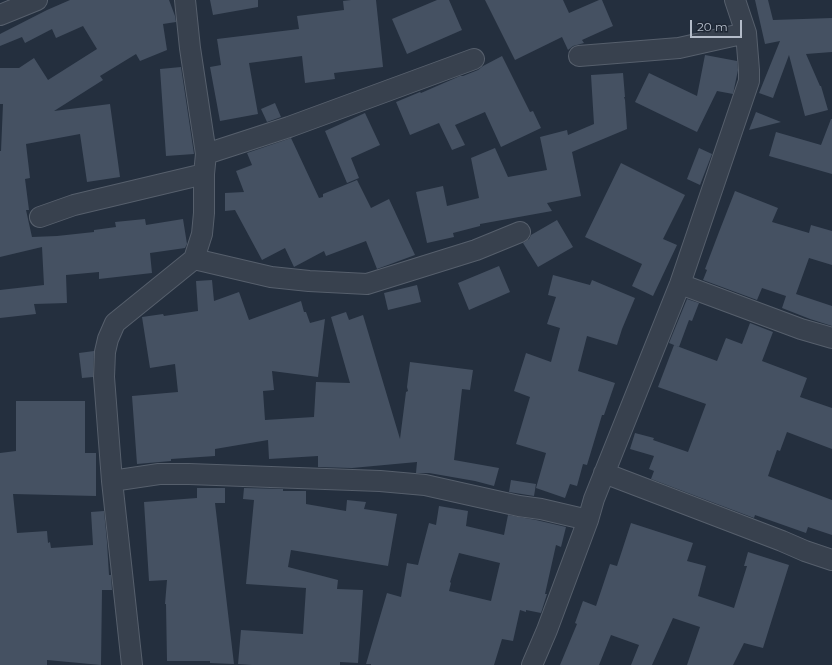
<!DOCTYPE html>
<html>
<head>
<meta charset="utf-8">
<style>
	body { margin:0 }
	#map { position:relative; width:832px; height:665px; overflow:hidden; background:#242f3e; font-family:Montserrat,sans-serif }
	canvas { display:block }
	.scale { position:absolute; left:690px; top:20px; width:52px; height:18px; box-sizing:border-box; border:2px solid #b4bcc9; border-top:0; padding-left:5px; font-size:12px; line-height:14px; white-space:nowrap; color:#b4bcc9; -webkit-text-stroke:3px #1d2633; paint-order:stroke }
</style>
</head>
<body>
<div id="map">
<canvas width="832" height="665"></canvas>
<div class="scale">20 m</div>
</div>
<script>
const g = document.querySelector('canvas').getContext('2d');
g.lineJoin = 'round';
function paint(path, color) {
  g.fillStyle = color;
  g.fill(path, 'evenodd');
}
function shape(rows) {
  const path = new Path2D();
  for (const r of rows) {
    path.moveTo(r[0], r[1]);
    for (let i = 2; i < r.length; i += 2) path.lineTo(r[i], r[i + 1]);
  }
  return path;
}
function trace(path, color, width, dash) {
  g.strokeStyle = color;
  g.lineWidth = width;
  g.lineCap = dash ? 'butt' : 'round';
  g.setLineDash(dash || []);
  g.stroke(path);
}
paint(shape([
	[70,0,169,0,175,16,176,22,163,24,167,50,140,61,136,54,100,76,103,80,54,111,110,104,120,177,87,182,80,134,26,144,30,178,25,179,29,210,26,210,32,237,57,236,94,232,94,230,116,227,115,222,145,219,146,225,183,219,187,244,185,248,150,253,152,273,99,279,99,272,66,275,67,303,34,304,36,314,0,318,0,290,44,285,42,247,0,257,0,151,1,151,3,104,0,104,0,68,19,68,34,58,48,80,97,49,83,26,56,38,52,29,25,43,22,37,0,46,0,34,47,10],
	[210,0,258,0,258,7,213,15],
	[351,0,376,0,383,67,334,73,335,79,305,83,302,56,249,63,258,114,220,121,210,67,221,65,217,39,299,29,297,16,344,10,343,1],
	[437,0,449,0,462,30,407,54,392,19],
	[485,0,563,0,569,13,599,0,602,0,613,26,582,40,584,43,573,46,568,50,562,37,515,60],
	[755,0,768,0,773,20,832,18,832,52,806,54,820,86,821,86,828,110,805,116,789,55,773,98,759,93,780,41,765,44],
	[705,55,737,61,738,70,733,94,717,91,697,132,635,102,649,73,697,96],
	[502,56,530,112,533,111,541,128,501,147,485,112,455,125,465,145,452,150,439,123,410,135,396,102,420,92,421,93,460,76,463,76,478,70,483,66],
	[181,67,194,154,166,156,160,69],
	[623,73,625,97,624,97,625,100,627,129,572,152,581,196,547,203,552,211,480,224,480,226,453,233,454,237,427,243,416,192,443,186,447,206,479,198,471,158,495,148,508,177,547,170,540,137,567,130,568,135,594,124,591,75],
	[275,103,281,117,267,122,261,109],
	[756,112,781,122,749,130],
	[365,113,380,145,351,158,359,178,347,183,325,131],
	[831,119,832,119,832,174,769,156,776,132,821,145],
	[291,138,319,198,323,197,323,194,357,180,371,208,389,199,415,255,377,269,366,241,326,256,324,251,294,267,285,248,262,260,235,210,225,211,225,193,244,192,236,171,252,165,247,153],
	[699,148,712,154,700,185,687,179],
	[621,163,685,195,663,239,677,245,653,296,632,286,642,264,585,237],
	[735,191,778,208,772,222,809,233,811,225,832,231,832,265,809,258,796,294,832,306,832,326,810,319,782,308,786,296,762,288,757,300,703,280,707,270,705,269,719,232],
	[557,220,573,247,538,267,523,243,529,239,531,235],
	[499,266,510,292,469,310,458,283],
	[553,275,590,285,592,280,635,298,622,329,617,345,587,336,578,371,615,383,604,415,602,415,587,465,583,464,577,486,570,484,565,498,536,488,546,453,516,444,530,397,514,391,526,353,551,362,560,328,547,324,556,297,548,295],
	[212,280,214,301,239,292,249,320,301,301,304,312,306,312,310,323,325,319,318,377,272,371,274,390,263,391,265,420,314,417,316,382,350,383,331,317,346,312,349,320,363,315,400,439,406,392,408,391,407,387,410,362,473,370,470,390,462,389,454,460,499,468,494,486,475,481,429,473,416,473,417,462,352,468,318,467,318,456,269,459,268,440,215,449,215,456,171,459,171,461,137,464,132,396,178,392,175,364,150,368,142,317,163,314,164,316,198,311,196,281],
	[417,285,421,302,388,310,384,293],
	[687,299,699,303,692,321,689,320,679,347,669,343],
	[750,323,773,332,762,361,807,378,800,397,832,408,832,449,787,432,780,451,777,450,768,476,832,500,832,535,808,527,806,533,755,515,754,518,651,479,654,471,649,469,654,456,630,449,635,433,654,438,653,440,688,452,706,404,658,387,674,345,717,361,726,338,742,344],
	[94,351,93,377,82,378,79,353],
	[16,401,85,401,85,453,96,453,96,496,13,494,17,533,47,531,48,543,50,542,51,548,93,545,91,512,104,511,107,542,109,575,111,575,112,590,102,590,101,665,47,660,47,665,0,665,0,453,16,451],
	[511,480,536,484,534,496,509,492],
	[197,488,225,488,225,503,215,503,234,664,210,663,210,661,167,661,166,604,165,604,167,580,149,581,144,502,197,498],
	[244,488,283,489,283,491,306,491,306,504,346,511,347,500,366,502,364,509,397,514,388,566,291,550,288,567,338,580,337,589,363,590,358,663,340,662,340,665,252,665,238,664,241,630,303,634,306,588,246,584,254,500,243,499],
	[439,506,468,511,466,526,504,535,508,515,536,520,566,527,561,547,556,545,545,594,547,594,541,613,526,610,526,612,520,610,513,641,502,639,494,665,371,665,371,664,366,664,387,593,401,597,407,563,418,565,429,523,436,525],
	[459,553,500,563,491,601,449,591,451,583,450,582],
	[631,523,693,543,687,561,706,566,698,596,734,608,747,566,744,566,748,552,789,565,763,648,744,643,733,665,687,665,700,627,673,618,652,665,631,665,639,645,611,635,599,665,560,665,577,624,575,623,583,601,596,606,610,564,617,566]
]), '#455162');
const minor = shape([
	[0,15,37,0],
	[579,56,679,48,746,33],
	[206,154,289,127,474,59],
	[40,217,74,205,204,174],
	[194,259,271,277,309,281,367,284,476,250,520,232],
	[680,284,801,329,832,338],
	[604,473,782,541,805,551,832,560],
	[112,481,159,474,189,474,380,481,425,485,519,506,541,509,588,520],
	[132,665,112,481,104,377,105,352,108,339,115,323,194,259,202,234,204,213,204,174,206,154,190,48,185,0],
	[532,665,547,630,588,520,594,499,680,284,749,81,749,70,746,33,735,0]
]);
trace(minor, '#565f6c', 22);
trace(minor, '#38414e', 20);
</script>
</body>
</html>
